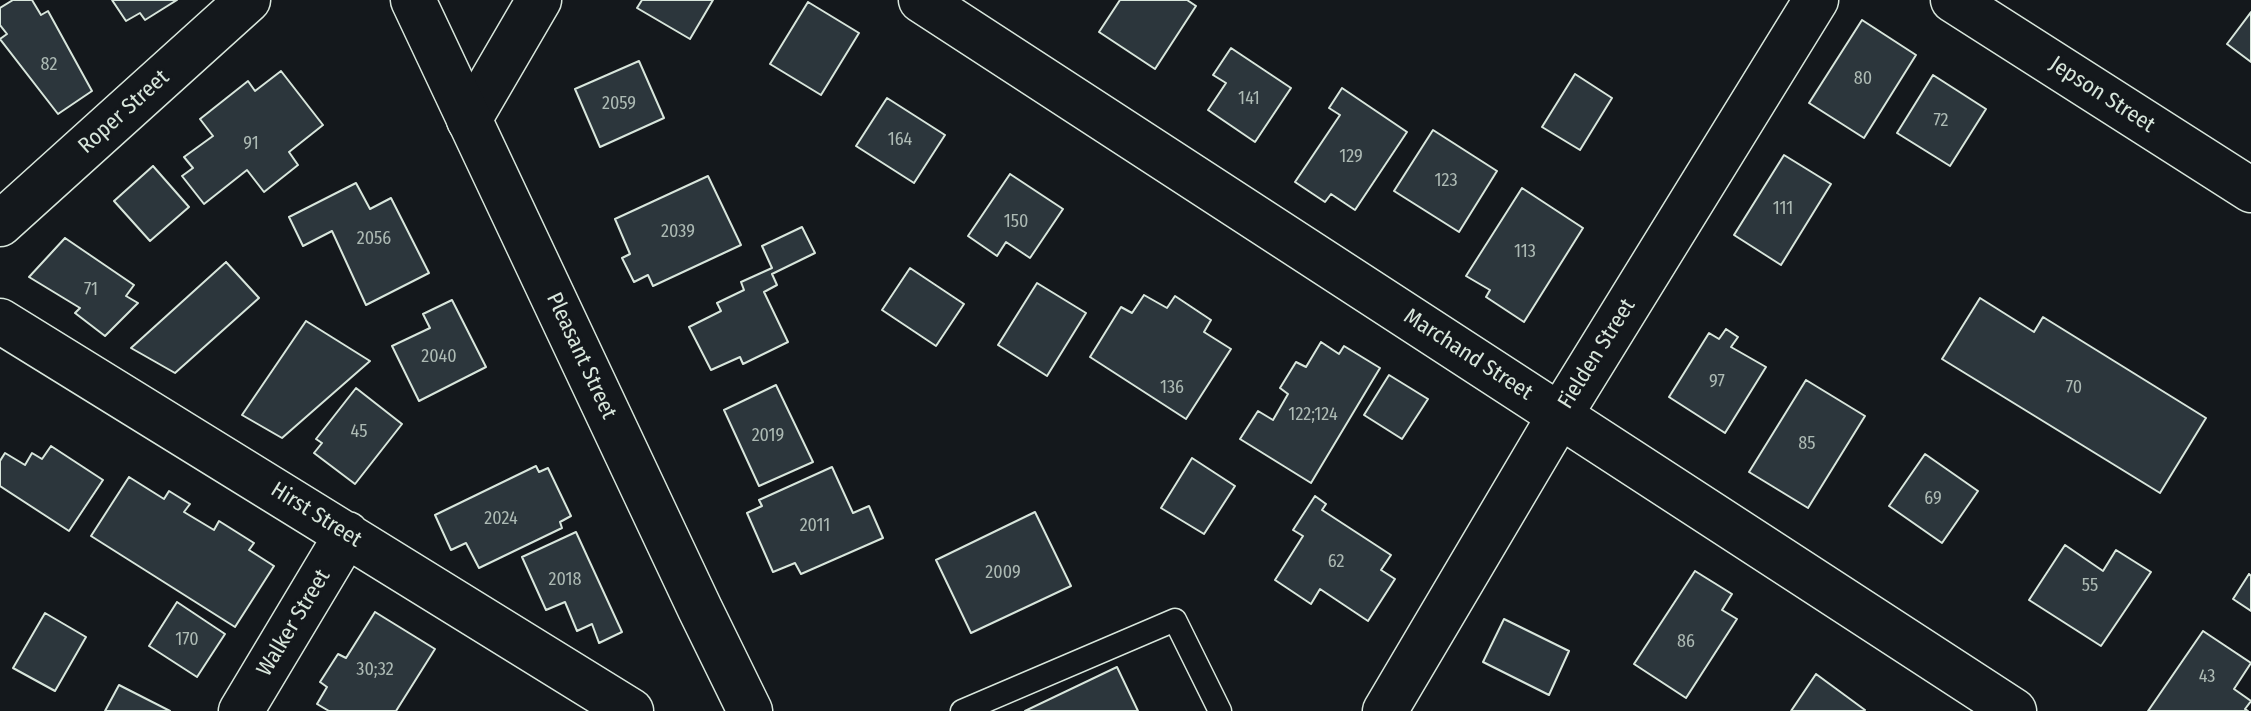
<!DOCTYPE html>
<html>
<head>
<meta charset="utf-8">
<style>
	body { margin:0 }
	canvas { display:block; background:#14181c }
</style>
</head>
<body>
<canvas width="2251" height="711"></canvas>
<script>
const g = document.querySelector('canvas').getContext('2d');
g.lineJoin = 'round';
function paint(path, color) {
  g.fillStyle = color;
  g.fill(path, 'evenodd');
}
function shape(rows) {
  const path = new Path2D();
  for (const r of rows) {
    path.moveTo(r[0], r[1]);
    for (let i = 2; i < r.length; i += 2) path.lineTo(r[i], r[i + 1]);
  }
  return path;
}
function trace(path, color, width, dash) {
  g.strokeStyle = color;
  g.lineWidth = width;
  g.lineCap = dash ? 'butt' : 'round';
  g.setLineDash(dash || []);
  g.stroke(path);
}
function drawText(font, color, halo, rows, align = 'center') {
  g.font = font + ' "Fira Sans Condensed",sans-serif';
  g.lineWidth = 6;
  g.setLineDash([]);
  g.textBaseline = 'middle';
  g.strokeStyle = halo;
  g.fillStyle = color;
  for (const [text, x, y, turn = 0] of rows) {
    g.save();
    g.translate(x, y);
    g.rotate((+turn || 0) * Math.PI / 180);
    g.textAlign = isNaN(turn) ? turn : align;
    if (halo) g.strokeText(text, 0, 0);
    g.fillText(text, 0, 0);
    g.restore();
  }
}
const building = shape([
	[13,0,32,0,41,15,48,11,92,91,58,114,0,39,7,34,0,25,0,8,13,0],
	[112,0,177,0,145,20,140,13,126,21,112,0],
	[642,0,713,0,690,39,637,8,642,0],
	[1120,0,1187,0,1196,6,1155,69,1099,32,1120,0],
	[808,2,859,33,821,95,770,64,808,2],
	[2251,12,2251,62,2227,44,2251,12],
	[1862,20,1916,55,1864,138,1809,103,1862,20],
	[1231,48,1291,88,1255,142,1208,110,1226,83,1213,75,1231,48],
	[639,61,664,118,600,147,575,89,639,61],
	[281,71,323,125,289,152,298,165,264,192,247,170,204,204,182,176,193,168,184,157,213,136,200,119,248,81,255,91,281,71],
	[1575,74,1612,98,1580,150,1542,127,1575,74],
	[1933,75,1986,109,1950,166,1897,133,1933,75],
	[1342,88,1407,132,1355,210,1331,194,1325,202,1295,182,1340,115,1329,108,1342,88],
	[887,98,945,135,914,183,856,146,887,98],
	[1433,130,1497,171,1459,232,1394,191,1433,130],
	[1784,155,1831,184,1781,265,1734,235,1784,155],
	[153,166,189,207,150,241,114,201,153,166],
	[1010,174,1063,209,1030,258,1006,242,997,256,968,236,1010,174],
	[708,176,741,245,653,286,648,275,634,282,622,258,630,254,615,219,708,176],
	[356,183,370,209,391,198,429,273,366,305,332,231,303,246,289,217,356,183],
	[1522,188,1583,228,1524,322,1486,297,1490,290,1466,276,1522,188],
	[802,227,815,253,772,274,777,285,764,292,788,342,743,364,740,357,711,370,689,327,721,311,717,303,744,290,741,282,772,268,762,246,802,227],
	[65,238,134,285,126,296,138,303,105,336,75,313,80,308,29,277,65,238],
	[226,262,259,298,175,373,131,348,226,262],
	[910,268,964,304,936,346,882,310,910,268],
	[1037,283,1086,313,1047,376,998,345,1037,283],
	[1144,295,1167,308,1175,296,1211,320,1204,332,1231,349,1186,419,1090,357,1121,307,1132,313,1144,295],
	[1980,298,2034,332,2043,317,2206,418,2160,493,1942,359,1980,298],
	[452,300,486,367,419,401,392,346,430,328,423,314,452,300],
	[306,321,370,361,282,438,242,415,306,321],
	[1726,329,1738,337,1731,347,1766,367,1725,433,1669,397,1709,333,1719,339,1726,329],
	[1321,342,1339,354,1344,346,1380,368,1311,483,1240,439,1258,411,1273,420,1288,394,1280,388,1296,362,1306,367,1321,342],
	[1389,375,1428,399,1402,439,1364,415,1389,375],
	[1806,380,1865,416,1808,508,1749,472,1806,380],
	[776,385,813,462,759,486,724,410,776,385],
	[356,388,402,424,355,484,314,453,322,443,316,439,356,388],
	[51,446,103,480,69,531,0,486,0,461,5,453,25,465,32,453,42,459,51,446],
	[1925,454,1978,491,1942,543,1889,506,1925,454],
	[1192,458,1235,486,1204,534,1161,508,1192,458],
	[536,466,539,472,548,468,571,516,560,522,562,528,479,568,466,543,451,550,435,515,536,466],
	[832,467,853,513,869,506,883,538,801,574,795,563,773,572,747,513,762,506,759,500,832,467],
	[129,477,164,499,169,491,190,504,184,512,214,530,219,521,254,543,249,550,274,566,235,627,91,536,129,477],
	[1315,496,1326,504,1322,510,1391,555,1381,570,1395,579,1368,621,1320,589,1311,604,1275,580,1303,536,1293,530,1315,496],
	[1035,512,1071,586,971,633,936,560,1035,512],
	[576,532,622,632,599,643,592,624,577,631,565,602,546,610,522,557,576,532],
	[2065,545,2103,571,2116,550,2151,572,2101,646,2029,600,2065,545],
	[1695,571,1732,594,1722,610,1737,619,1686,698,1634,664,1695,571],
	[2249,574,2251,576,2251,611,2233,599,2249,574],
	[177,602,225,634,197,677,149,646,177,602],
	[375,612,435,649,396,711,329,711,317,704,327,687,320,682,338,654,346,658,375,612],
	[45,613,86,637,55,691,13,668,45,613],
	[1504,619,1569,651,1549,695,1483,662,1504,619],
	[2203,631,2251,663,2234,689,2251,701,2245,709,2248,711,2148,711,2203,631],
	[1117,667,1138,711,1025,711,1117,667],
	[1816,674,1865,710,1864,711,1791,711,1816,674],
	[119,685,170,711,105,711,119,685]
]);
paint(building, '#2c363c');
trace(building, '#d8e6dc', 2);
const lane = shape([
	[962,711,1175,620,1220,711]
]);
const street = shape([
	[921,0,2014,711],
	[1953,0,2251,190],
	[469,120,539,0],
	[0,224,248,0],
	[0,321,631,711],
	[241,711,347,534],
	[1385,711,1560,415,1816,0]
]);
const secondary = shape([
	[413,0,700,609,750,711]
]);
trace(lane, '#d8e6dc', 25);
trace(street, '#d8e6dc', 47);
trace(secondary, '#d8e6dc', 47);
trace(lane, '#14181c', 22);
trace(street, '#14181c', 44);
trace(secondary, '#14181c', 44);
drawText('18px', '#adbab4', null, [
	["82",49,65],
	["80",1863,79],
	["141",1249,99],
	["2059",619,104],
	["72",1941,121],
	["164",900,140],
	["91",251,144],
	["129",1351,157],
	["123",1446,181],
	["111",1783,209],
	["150",1016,222],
	["2039",678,232],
	["2056",374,239],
	["113",1525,252],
	["71",91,290],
	["2040",439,357],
	["97",1717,382],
	["136",1172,388],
	["70",2074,388],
	["122;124",1313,415],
	["45",359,432],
	["2019",768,436],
	["85",1807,444],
	["69",1933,499],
	["2024",501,519],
	["2011",815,526],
	["62",1336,562],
	["2009",1003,573],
	["2018",565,580],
	["55",2090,586],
	["170",187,640],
	["86",1686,642],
	["30;32",375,670],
	["43",2207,677]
]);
drawText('22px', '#d8e6dc', '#14181c', [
	["Jepson Street",2102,95,33],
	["Roper Street",124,112,-42],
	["Fielden Street",1597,354,-58],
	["Marchand Street",1468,355,33],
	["Pleasant Street",581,356,65],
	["Hirst Street",316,515,32],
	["Walker Street",294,623,-59]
]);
</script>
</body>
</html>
